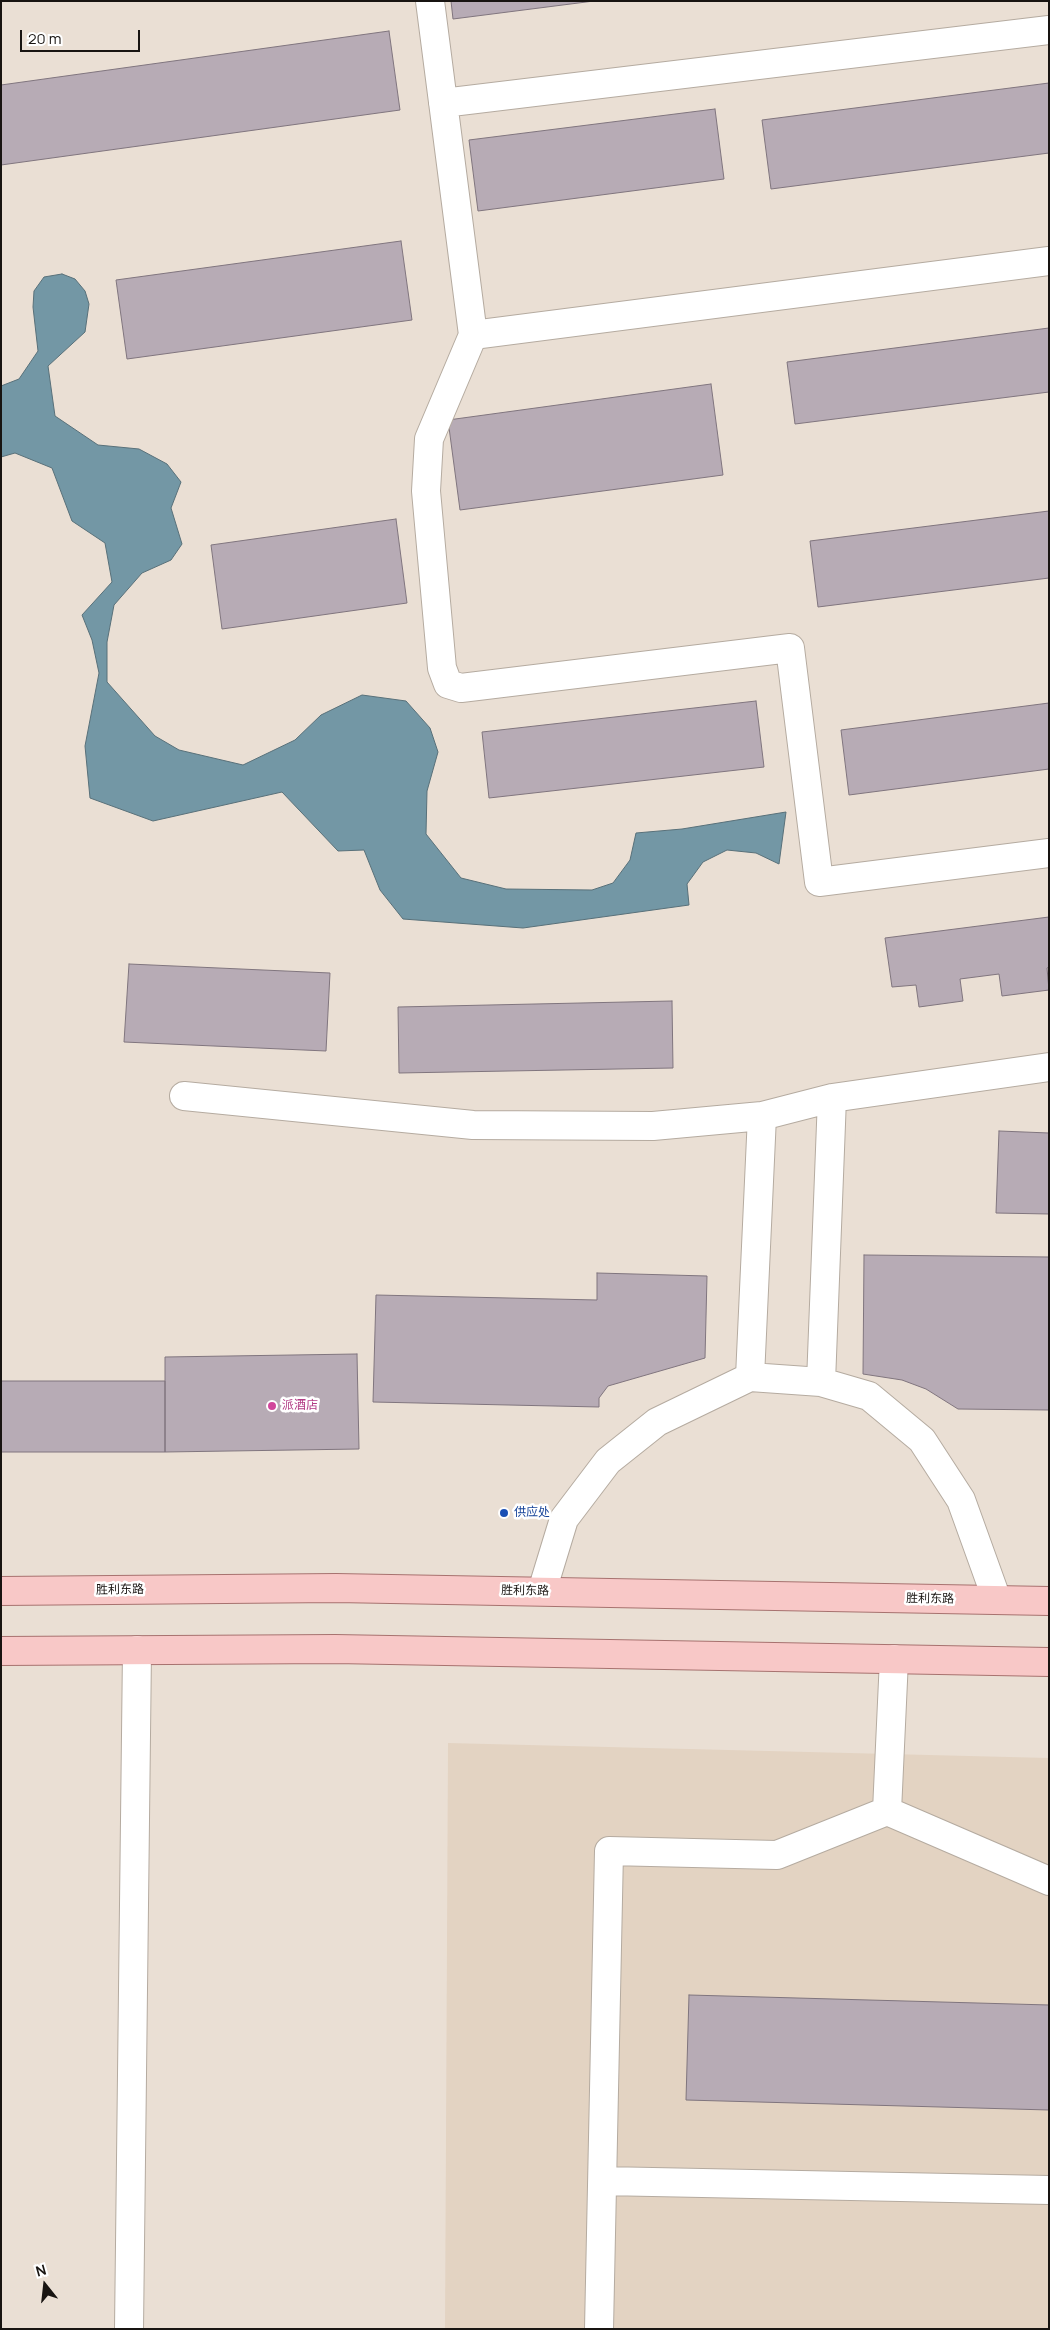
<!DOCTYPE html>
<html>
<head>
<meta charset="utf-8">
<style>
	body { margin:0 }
	#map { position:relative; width:1050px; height:2330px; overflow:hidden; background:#eadfd4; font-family:Manrope,sans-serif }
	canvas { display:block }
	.frame { position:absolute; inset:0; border:2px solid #181411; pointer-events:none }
	.north { position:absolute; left:20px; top:2260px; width:50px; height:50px; -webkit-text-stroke:4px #fff; paint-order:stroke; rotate:344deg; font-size:14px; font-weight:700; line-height:20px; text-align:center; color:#181411 }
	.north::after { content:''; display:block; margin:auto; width:18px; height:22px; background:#181411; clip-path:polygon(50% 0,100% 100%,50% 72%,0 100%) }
	.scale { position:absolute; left:20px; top:30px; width:120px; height:22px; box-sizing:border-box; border:2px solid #181411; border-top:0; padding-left:6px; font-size:15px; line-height:18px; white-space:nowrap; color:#181411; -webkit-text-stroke:4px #fff; paint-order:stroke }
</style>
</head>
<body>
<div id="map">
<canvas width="1050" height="2330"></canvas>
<div class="frame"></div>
<div class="north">N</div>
<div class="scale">20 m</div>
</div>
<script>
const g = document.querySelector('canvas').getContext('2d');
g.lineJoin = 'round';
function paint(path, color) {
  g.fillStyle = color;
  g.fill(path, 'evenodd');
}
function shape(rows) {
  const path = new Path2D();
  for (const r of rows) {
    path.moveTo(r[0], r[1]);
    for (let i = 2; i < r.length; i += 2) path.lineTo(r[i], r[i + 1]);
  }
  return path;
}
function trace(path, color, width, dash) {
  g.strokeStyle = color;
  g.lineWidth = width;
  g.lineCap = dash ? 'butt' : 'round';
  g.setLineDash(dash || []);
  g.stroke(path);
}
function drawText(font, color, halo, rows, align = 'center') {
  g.font = font + ' Manrope,"Noto Sans SC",sans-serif';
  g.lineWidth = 5;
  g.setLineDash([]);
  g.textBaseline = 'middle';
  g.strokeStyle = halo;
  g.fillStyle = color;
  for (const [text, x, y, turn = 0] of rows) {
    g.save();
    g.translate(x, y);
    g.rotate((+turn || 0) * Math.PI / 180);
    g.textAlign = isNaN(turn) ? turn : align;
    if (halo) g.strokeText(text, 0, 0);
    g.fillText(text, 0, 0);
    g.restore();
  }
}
paint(shape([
	[448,1743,1049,1758,1049,2329,445,2329]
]), '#e3d3c2');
const water = shape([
	[62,274,75,279,85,291,89,304,85,332,48,366,55,416,98,445,139,449,167,464,181,482,171,508,182,544,171,560,142,573,114,605,107,642,107,682,155,736,179,750,243,765,295,740,321,715,362,695,406,701,430,728,438,752,427,791,426,834,461,878,506,889,592,890,613,883,630,860,636,833,682,829,786,812,779,864,756,853,727,850,703,862,687,884,689,905,523,928,403,919,380,890,364,850,338,851,282,792,153,821,90,798,85,746,99,673,92,640,82,615,112,582,105,543,72,521,52,468,15,453,1,457,1,386,19,379,38,351,33,307,34,291,44,277,62,274]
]);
paint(water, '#7397a5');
trace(water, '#587079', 1);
const building = shape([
	[451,1,594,1,453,19,451,1],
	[389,31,400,110,1,165,1,85,389,31],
	[1049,83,1049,153,771,189,762,120,1049,83],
	[715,109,724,179,478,211,469,140,715,109],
	[401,241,412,320,127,359,116,280,401,241],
	[1049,328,1049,392,795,424,787,362,1049,328],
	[711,384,723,475,460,510,448,420,711,384],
	[1049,511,1049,578,818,607,810,541,1049,511],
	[396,519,407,603,222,629,211,545,396,519],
	[756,701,764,767,489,798,482,732,756,701],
	[1049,703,1049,769,849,795,841,730,1049,703],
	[1049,917,1049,967,1047,968,1049,990,1002,996,999,974,960,979,963,1001,919,1007,916,985,892,987,885,938,1049,917],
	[129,964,330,973,326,1051,124,1042,129,964],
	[672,1001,673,1068,399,1073,398,1007,672,1001],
	[999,1131,1049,1133,1049,1214,996,1213,999,1131],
	[864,1255,1049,1257,1049,1410,958,1409,926,1389,902,1380,863,1374,864,1255],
	[597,1273,707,1276,705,1358,608,1386,599,1398,599,1407,373,1402,376,1295,597,1300,597,1273],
	[357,1354,359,1449,165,1452,165,1357,357,1354],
	[1,1381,165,1381,165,1452,1,1452,1,1381],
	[689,1995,1049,2005,1049,2110,686,2100,689,1995]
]);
paint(building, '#b7abb5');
trace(building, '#80757e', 1);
const minor = shape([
	[430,1,473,335,429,439,426,491,442,668,448,684,461,688,790,648,819,882,1049,853],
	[443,103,1049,30],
	[473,335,1049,261],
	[184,1096,473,1125,653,1126,762,1116,832,1098,1049,1067],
	[750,1377,762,1116],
	[821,1382,832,1098],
	[542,1591,564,1519,608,1461,657,1422,750,1377,821,1382,869,1396,922,1440,961,1500,997,1600],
	[887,1811,1049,1881],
	[603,2181,1049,2190],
	[129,2329,137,1650],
	[599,2329,609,1851,777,1855,887,1811,894,1659]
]);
const major = shape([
	[1,1591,336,1588,1049,1601],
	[1,1651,335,1649,1049,1662]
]);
trace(minor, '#b5aba0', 30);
trace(major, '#a7726f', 30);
trace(minor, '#fff', 28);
trace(major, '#f8c8c7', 28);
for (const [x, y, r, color] of [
	[272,1406,5,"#d1479c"],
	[504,1513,5,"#1a4fb4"]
]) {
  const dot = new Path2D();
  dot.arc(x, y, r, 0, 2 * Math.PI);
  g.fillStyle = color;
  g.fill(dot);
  trace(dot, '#fff', 2);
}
drawText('12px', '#b23c85', '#fff', [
	["派酒店",282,1406]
], 'left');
drawText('12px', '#164399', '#fff', [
	["供应处",514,1513]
], 'left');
drawText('12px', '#181411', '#fff', [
	["胜利东路",120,1590,-1],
	["胜利东路",525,1591,1],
	["胜利东路",930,1599,1]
]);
</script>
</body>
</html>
